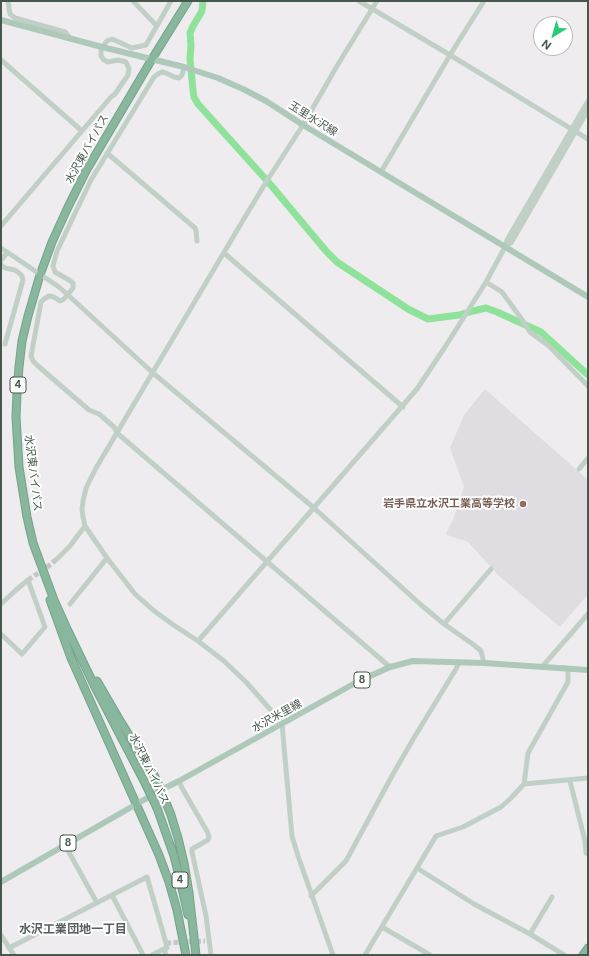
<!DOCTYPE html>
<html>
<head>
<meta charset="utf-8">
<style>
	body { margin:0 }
	#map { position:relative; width:589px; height:956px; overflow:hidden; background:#efecef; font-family:Inter,sans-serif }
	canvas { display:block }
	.frame { position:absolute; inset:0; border:2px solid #46584d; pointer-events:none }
	.north { position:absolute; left:533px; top:16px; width:40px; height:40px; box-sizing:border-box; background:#fff; border:1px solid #b5bcb8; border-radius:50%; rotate:217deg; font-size:11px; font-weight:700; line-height:16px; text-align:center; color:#46584d }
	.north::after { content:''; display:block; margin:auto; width:14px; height:18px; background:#2acb79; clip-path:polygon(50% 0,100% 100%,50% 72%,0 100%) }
</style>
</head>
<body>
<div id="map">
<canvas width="589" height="956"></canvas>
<div class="frame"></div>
<div class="north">N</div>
</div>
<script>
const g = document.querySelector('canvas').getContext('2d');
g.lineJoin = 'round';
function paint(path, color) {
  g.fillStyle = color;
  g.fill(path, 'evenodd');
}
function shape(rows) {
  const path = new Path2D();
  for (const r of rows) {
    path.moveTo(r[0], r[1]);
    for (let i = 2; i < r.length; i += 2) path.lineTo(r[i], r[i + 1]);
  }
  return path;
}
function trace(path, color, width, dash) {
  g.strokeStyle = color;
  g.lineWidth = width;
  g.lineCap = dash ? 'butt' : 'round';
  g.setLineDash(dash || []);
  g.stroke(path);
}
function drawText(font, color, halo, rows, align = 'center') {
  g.font = font + ' Inter,"Noto Sans JP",sans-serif';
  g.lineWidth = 4;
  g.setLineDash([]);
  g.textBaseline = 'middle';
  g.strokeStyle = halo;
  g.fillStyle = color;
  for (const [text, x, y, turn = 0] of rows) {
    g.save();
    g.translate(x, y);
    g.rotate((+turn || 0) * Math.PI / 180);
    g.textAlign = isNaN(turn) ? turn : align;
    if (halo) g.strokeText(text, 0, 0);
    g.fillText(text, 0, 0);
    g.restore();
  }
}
paint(shape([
	[485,389,588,480,588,594,560,627,498,575,468,542,447,535,446,533,453,520,464,487,450,448,464,415]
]), '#dfdde1');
trace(shape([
	[203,1,202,11,193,26,190,33,191,45,190,59,193,90,194,97,198,104,270,184,326,251,337,262,408,309,428,319,459,315,473,311,486,308,497,312,541,332,588,375]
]), '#8fe29a', 7);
trace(shape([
	[28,580,46,568,57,559],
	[166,943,205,941]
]), '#c5c7c6', 5, [5, 2.5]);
const highway = shape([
	[50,600,71,658,159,855,169,882,177,910,186,955],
	[97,681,122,724,154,775,161,790,171,815,178,838,184,863,189,893,196,955],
	[145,783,97,691,68,631,54,600,33,543,27,517,19,467,16,417,17,393,19,367,22,341,28,316,40,275,52,242,68,207,86,171,152,59,188,1],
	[157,808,174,856,181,884,188,915],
	[583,955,588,948]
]);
trace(highway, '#73a389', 9);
trace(shape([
	[8,1,10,14,15,18,65,32,71,39],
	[133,1,157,26],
	[359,1,450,55,588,139],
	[1,60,82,131],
	[184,67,182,75,179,78,174,77,166,73,162,72,158,74,154,77,91,180,57,251,53,266,55,272,69,280,73,283,73,288,64,299,60,301,54,297,49,296,44,299,41,302,31,356,33,361,38,366,89,410,99,414,114,427,117,433,390,667],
	[107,153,195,228,196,231,197,241],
	[381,172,450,55,484,1],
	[1,226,111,97,115,94,128,75,129,69,126,62,118,60,108,62,104,60,101,56,101,51,102,47,107,41,112,39,132,48,146,45,171,1],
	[505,247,511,243,588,110],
	[1,248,59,287,68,295,153,373,314,508,420,604,444,624,474,645,481,651,484,663],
	[224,253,403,407],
	[1,260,7,253],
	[1,264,2,266,5,268,15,270,19,273,22,276,23,280,5,344],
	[486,282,502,292,523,321,530,332,549,346,588,386],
	[579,469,588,458],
	[57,559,70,546,85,526],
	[1,604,16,590,28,580,45,627,22,654,1,634],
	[70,604,107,558],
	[444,624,491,569],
	[198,641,417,389,445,347,486,282,505,247,507,240,588,101],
	[542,667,588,614],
	[179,781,182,788,208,833,209,838,208,840,192,849,192,852,206,916,211,955],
	[570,781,585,841,586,853,588,854],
	[524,784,588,778],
	[65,845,97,903],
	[417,868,474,904,530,934,564,955],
	[112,895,143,955],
	[311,896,346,861,393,774,415,736,456,669,459,662],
	[382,927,430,955],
	[530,934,552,897],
	[1,935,14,955],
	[9,948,147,877,166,943,167,948,164,949,166,955],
	[152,955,164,949],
	[333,955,298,856,292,836,282,724,276,716,247,683,224,661,198,641,172,624,153,610,135,594,107,558,85,526,83,517,82,509,83,501,86,488,96,468,242,222,268,179,303,125,337,66,377,1],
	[365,955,436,836,463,827,501,807,510,799,524,784,528,753,568,682,568,669]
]), '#c1d0c6', 5);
trace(shape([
	[1,20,102,47,184,67,218,78,245,90,266,101,303,125,381,172,588,297],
	[1,882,161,790,179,781,357,682,390,667,413,661,484,663,588,670]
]), '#aec9b9', 6);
trace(highway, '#88b79d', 7);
const highwayBridge = shape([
	[145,783,157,808]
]);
trace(highwayBridge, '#73a389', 9, []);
trace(highwayBridge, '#88b79d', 7);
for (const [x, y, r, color] of [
	[523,504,4,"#8d6e63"]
]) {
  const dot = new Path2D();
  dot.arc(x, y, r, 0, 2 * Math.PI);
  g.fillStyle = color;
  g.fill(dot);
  trace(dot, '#fff', 1.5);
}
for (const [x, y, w] of [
	[18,385,16],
	[362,680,16],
	[68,843,16],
	[180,880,16]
]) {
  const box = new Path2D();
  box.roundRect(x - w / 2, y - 8, w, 16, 3);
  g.fillStyle = '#fff';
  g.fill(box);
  trace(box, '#46584d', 1);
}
drawText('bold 10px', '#46584d', null, [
	["4",18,385],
	["8",362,680],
	["8",68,843],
	["4",180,880]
]);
drawText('11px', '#46584d', '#fff', [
	["玉里水沢線",313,119,32],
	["水沢東バイパス",87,149,-61],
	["水沢東バイパス",33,473,83],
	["水沢米里線",277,716,-29],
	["水沢東バイパス",149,769,64]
]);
drawText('bold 11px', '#785e54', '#fff', [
	["岩手県立水沢工業高等学校",515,504]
], 'right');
drawText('bold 12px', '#5a605d', '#fff', [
	["水沢工業団地一丁目",73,929]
]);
</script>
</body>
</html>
